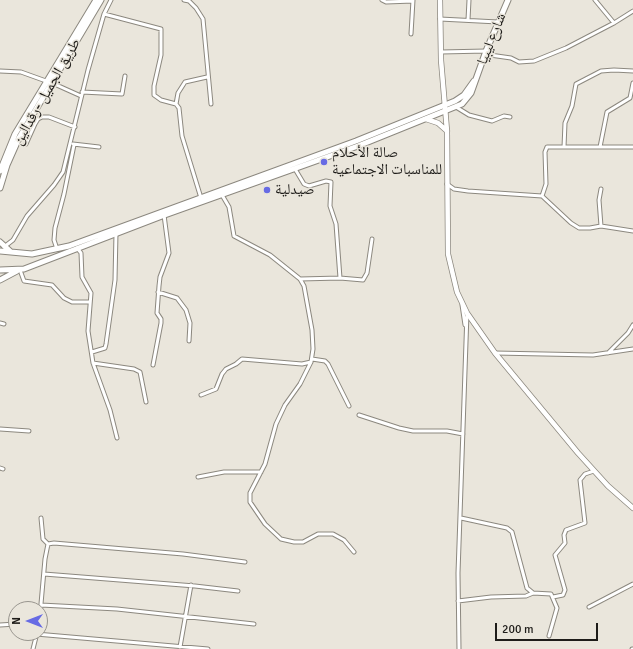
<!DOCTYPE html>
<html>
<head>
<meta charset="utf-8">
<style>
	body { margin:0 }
	#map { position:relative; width:633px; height:649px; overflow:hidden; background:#eae6dc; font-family:Signika,sans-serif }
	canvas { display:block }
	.north { position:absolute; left:8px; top:601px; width:40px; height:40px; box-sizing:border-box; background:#eae6dc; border:1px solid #98958e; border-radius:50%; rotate:270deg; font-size:11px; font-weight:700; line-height:16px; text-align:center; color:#1e1c19 }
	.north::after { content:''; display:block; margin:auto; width:14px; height:18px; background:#676be4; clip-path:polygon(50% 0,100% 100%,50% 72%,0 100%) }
	.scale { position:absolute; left:495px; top:623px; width:103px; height:18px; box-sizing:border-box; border:2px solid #1e1c19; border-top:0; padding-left:5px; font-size:12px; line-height:14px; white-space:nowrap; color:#1e1c19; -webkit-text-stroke:3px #eae6dc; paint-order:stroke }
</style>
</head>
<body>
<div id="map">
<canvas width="633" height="649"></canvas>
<div class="north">N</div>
<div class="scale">200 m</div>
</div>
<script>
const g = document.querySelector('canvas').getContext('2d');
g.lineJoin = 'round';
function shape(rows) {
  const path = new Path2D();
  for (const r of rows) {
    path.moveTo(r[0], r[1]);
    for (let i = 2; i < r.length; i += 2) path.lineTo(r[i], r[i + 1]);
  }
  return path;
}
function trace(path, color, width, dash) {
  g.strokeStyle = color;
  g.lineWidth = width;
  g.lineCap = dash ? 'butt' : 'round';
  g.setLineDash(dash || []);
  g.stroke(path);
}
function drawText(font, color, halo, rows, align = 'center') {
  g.font = font + ' Signika,"Noto Naskh Arabic",sans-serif';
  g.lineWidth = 3;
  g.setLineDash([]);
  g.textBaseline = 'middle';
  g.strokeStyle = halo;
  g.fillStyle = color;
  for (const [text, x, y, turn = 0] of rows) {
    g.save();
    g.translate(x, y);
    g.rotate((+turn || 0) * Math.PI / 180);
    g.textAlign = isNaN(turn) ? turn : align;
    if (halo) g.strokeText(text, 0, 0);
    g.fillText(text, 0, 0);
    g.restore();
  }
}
const street = shape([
	[184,0,189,1,196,8,203,19,211,104],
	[382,0,386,2,413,1],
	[595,0,614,23],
	[104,14,161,29,161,55,154,86,154,95,161,100,176,104,179,108,182,136,201,198],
	[440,19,498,22],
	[468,20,469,0],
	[411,34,413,0],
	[441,52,486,51,490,55,511,58,519,62,534,61,566,48,614,23,633,11],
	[0,71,21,72,46,81],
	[52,83,81,96],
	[82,92,122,94,125,76],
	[176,104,178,93,185,82,207,77],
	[456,107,469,115,492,121,504,116,510,117],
	[26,144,35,124,38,119,42,117,49,117,75,127],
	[73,144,99,147],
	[564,147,565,123,572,106,576,84,601,71,614,70,633,71],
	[600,147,607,112,630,98,633,83],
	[295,169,304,184,309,186,326,181,331,182,330,206,336,224,340,278],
	[447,184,454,189,468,191,542,196,571,223,579,228,590,228,601,226,599,200,601,189],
	[222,195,229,207,234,236,270,255,300,279,304,286,312,330,313,349,311,362,300,384,285,405,276,424,265,464,250,493,250,502,265,524,281,539,294,542,303,542,318,534,333,534,344,540,354,552],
	[542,196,546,184,545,152,547,147,633,147],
	[601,226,633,231],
	[4,247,13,240,27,216,54,185,63,172,88,70,104,14,111,0],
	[77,248,81,253,82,277,91,293,88,331,93,363,110,410,117,438],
	[57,249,54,240,55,228,64,194,74,145],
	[20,270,24,281,52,285,64,298,72,302,90,302],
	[300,279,340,278,363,280,367,273,372,239],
	[158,292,177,298,186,310,190,323,189,341],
	[462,305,465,325],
	[0,323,4,324],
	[92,352,105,348,106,344,115,280,116,233],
	[495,353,593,355,633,349],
	[608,353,628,333,633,325],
	[312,359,325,361,328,364,349,406],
	[93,363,134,369,140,372,146,402],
	[153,365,161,323,161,319,157,313,159,286,160,277,169,253,164,215],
	[201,395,216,389,222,374,226,369,236,364,242,359,302,364,311,362],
	[359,415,399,428,413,431,447,431,463,434],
	[0,429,29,431],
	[0,468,3,469],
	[198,477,224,472,261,472],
	[461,518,507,528,512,532,527,588,533,593],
	[48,544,54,543,183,554,245,562],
	[44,574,195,586,238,591],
	[553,597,563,595,565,590,555,555,565,543,564,535,566,530,585,523,580,480,585,474,594,471],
	[458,601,491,597,526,596,533,593,551,594,557,608,549,636],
	[41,605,117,609,254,624],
	[589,607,633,584],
	[40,615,45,559,48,544,43,539,41,518],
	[0,625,16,624],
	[36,634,208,649],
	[180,647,191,585],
	[33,649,37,633],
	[459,649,458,573,467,313],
	[632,649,633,649]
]);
const secondary = shape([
	[440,0,441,60,447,131,448,254,457,292,467,313,495,353,578,453,608,486,633,508],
	[426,119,438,123,447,131]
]);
const primary = shape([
	[0,171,15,134,96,0],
	[0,188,7,165,19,138,101,0],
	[0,242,10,251],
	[0,251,32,254,69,246,356,141,455,101,464,95,474,81],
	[0,270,24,269,162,216,358,146,462,104,471,93,486,51,508,0],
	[0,280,17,271]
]);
trace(street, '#8c887f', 5);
trace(secondary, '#8c887f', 6);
trace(primary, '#8c887f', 7);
trace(street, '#fff', 3);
trace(secondary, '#fff', 4.5);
trace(primary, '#fff', 5);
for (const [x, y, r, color] of [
	[324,162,4,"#676be4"],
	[267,190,4,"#676be4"]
]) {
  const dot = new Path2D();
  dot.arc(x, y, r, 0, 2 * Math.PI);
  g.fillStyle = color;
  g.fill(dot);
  trace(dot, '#eae6dc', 1.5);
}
drawText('15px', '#1e1c19', '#eae6dc', [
	["شارع ليبيا",492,39,-68],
	["طريق الجميل -رقدالين",47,92,-60]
]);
drawText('15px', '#1e1c19', '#eae6dc', [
	["صالة الأحلام",332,153],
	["للمناسبات الاجتماعية",332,170],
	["صيدلية",275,190]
], 'left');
</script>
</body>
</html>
